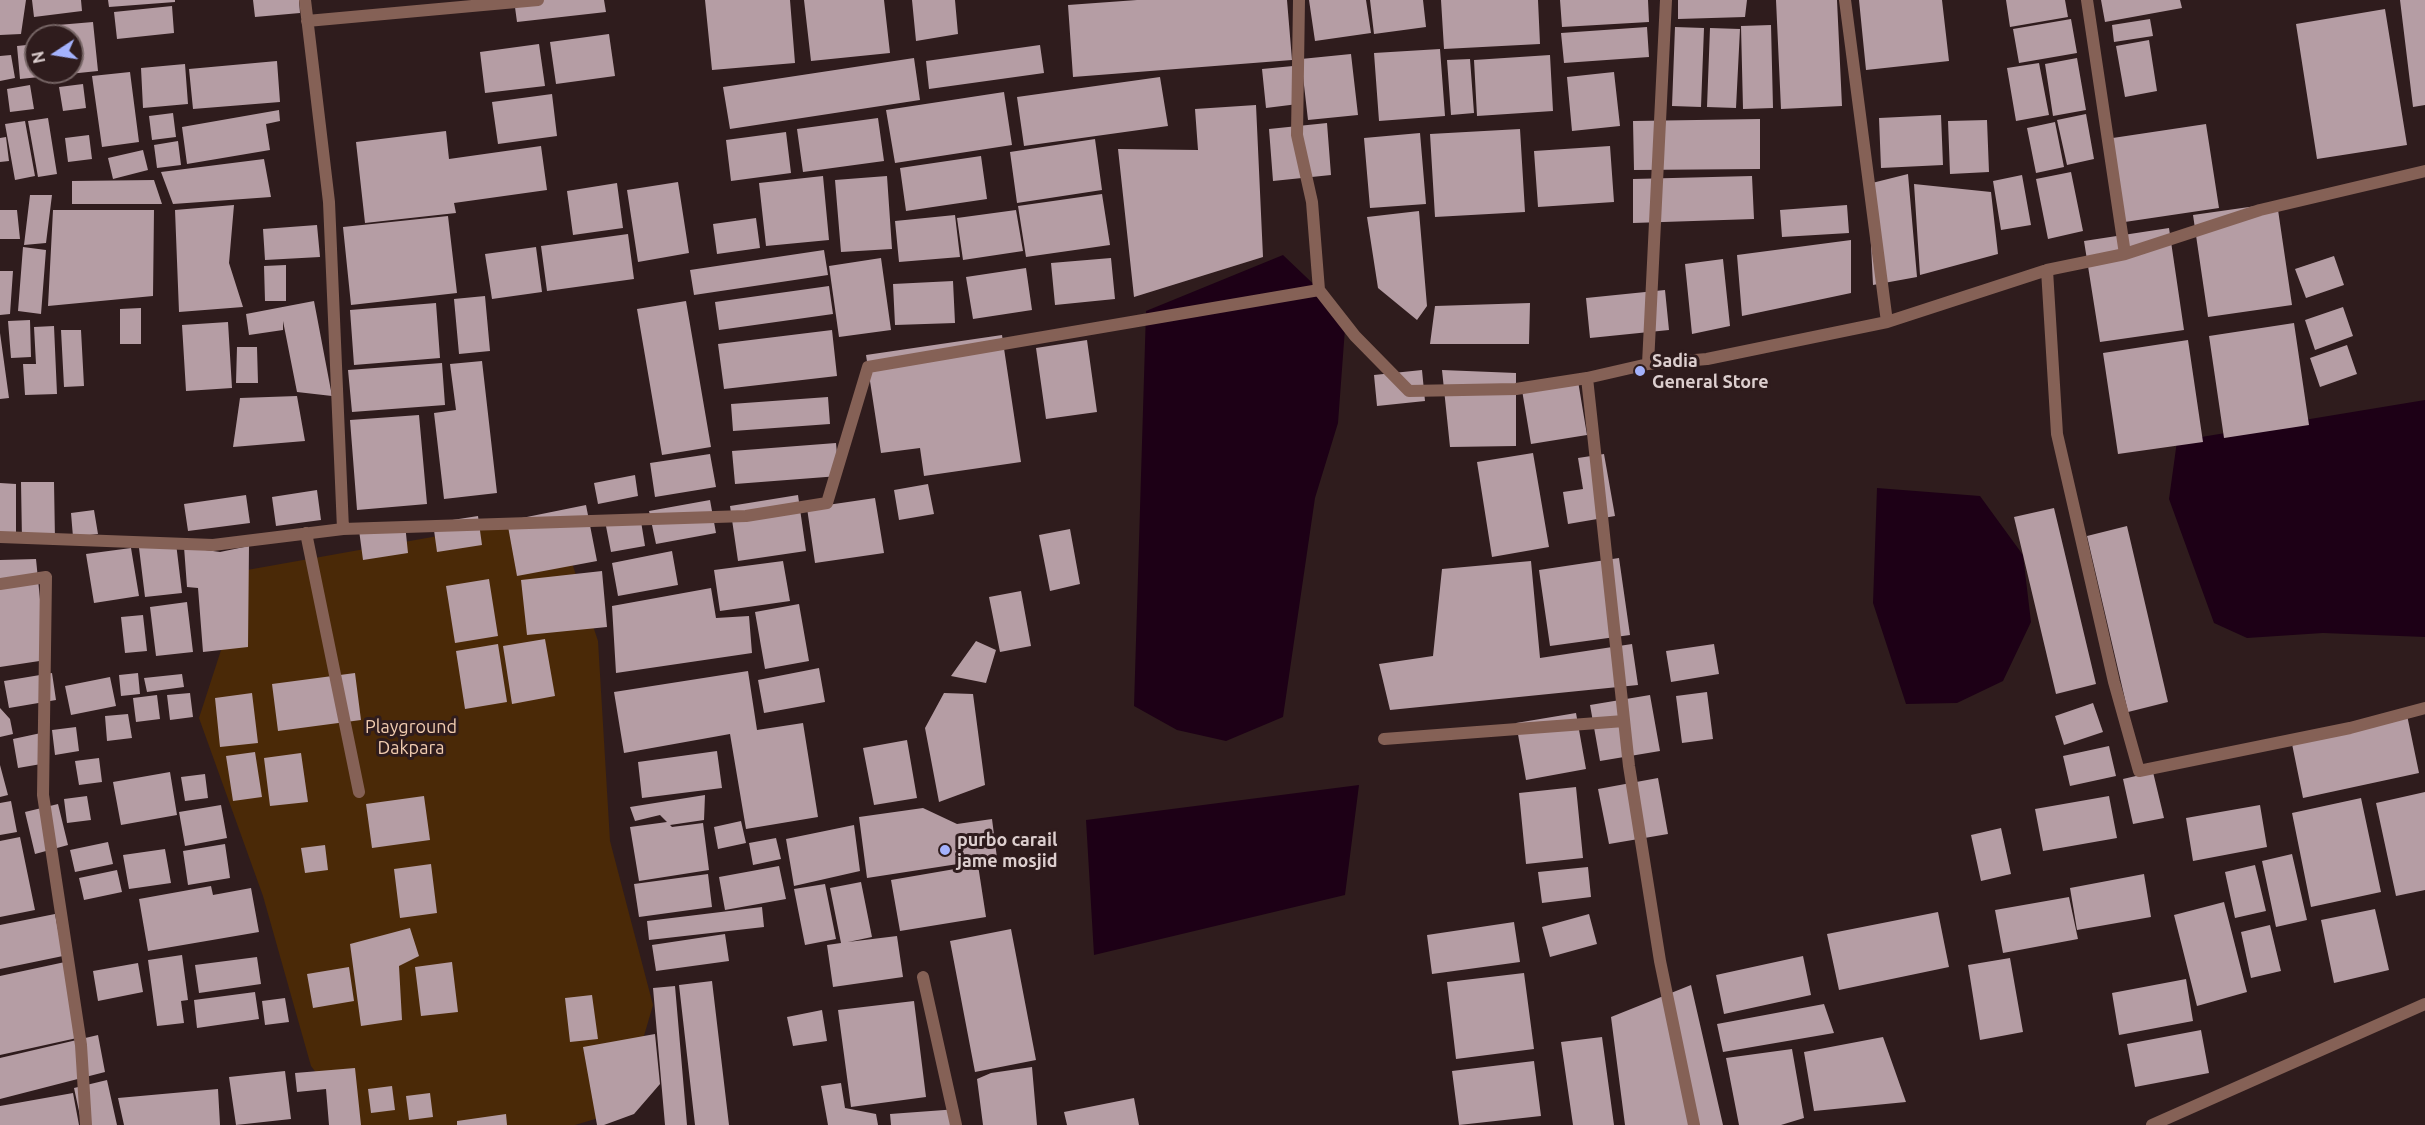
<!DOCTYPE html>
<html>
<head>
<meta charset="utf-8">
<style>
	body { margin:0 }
	#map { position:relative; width:2425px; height:1125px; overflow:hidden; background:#2f1c1d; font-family:Ubuntu,sans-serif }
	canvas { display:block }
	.north { position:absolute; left:24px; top:24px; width:60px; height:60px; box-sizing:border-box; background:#2f1c1d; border:2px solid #756464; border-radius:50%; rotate:258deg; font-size:16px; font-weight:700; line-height:24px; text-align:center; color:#ddcfcf }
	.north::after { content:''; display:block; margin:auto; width:21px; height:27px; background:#a4b2fc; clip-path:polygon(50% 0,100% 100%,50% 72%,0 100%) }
</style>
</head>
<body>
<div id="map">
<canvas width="2425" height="1125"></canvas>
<div class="north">N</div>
</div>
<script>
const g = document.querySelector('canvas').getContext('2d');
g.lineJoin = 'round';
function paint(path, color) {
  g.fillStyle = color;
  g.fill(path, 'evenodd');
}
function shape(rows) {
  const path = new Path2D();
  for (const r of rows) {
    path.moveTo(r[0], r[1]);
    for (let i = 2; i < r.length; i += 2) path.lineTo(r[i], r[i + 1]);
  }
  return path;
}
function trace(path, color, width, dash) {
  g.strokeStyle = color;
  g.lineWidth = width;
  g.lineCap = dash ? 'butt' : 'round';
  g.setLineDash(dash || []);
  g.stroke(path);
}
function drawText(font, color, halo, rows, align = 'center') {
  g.font = font + ' Ubuntu,sans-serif';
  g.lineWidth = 6;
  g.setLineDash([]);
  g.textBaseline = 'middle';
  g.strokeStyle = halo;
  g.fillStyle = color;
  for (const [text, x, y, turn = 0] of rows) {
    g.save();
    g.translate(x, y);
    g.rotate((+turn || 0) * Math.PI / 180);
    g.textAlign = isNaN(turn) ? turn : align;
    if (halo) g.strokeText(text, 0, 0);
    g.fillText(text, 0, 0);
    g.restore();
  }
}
paint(shape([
	[556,515,598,641,610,841,653,1005,622,1111,575,1125,356,1125,311,1066,263,896,199,718,247,570]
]), '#4a2907');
paint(shape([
	[1283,255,1346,315,1338,423,1315,498,1283,717,1226,741,1177,730,1134,706,1146,311],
	[2425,400,2425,637,2323,633,2247,638,2214,623,2169,499,2177,441],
	[1877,488,1980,496,2023,555,2031,622,2003,681,1957,703,1906,704,1873,603],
	[1359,785,1345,895,1094,955,1086,820]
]), '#1d0016');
paint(shape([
	[0,0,26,0,21,34,0,35],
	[32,0,81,0,82,11,34,17],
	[108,0,175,0,175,2,109,7],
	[253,0,299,0,300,13,255,17],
	[514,0,604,0,606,12,517,22],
	[705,0,790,0,795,63,712,70],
	[804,0,884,0,890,53,811,61],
	[912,0,955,0,958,34,916,41],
	[1137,0,1287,0,1292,60,1073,77,1068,5],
	[1309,0,1366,0,1371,33,1315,41],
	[1370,0,1423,0,1426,27,1374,34],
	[1441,0,1538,0,1540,44,1444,49],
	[1560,0,1648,0,1649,22,1562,27],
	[1678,0,1747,0,1745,17,1678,19],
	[1776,0,1837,0,1842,106,1781,109],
	[1859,0,1942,0,1949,61,1866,70],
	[2006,0,2065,0,2068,17,2010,27],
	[2101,0,2180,0,2182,8,2105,22],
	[2400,0,2425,0,2425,105,2413,107],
	[172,6,174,33,117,39,114,12],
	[2385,9,2407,145,2317,159,2296,24],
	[2071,19,2077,53,2019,63,2013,29],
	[2150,19,2153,36,2114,42,2112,25],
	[93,22,98,71,20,79,17,46,36,44,36,72,72,72,72,36,47,36,46,26],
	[1771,25,1773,108,1743,109,1741,26],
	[1647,27,1649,57,1564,63,1561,33],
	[1675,27,1704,28,1701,107,1672,106],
	[1710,28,1740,29,1736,108,1707,107],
	[609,34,615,76,556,84,550,42],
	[2149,40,2157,91,2125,97,2116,46],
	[539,44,545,86,485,93,480,52],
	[1040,45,1044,73,929,89,926,61],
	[1440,49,1445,116,1379,121,1374,53],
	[1351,54,1358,115,1308,120,1301,59],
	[11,55,15,78,0,81,0,56],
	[1550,55,1553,111,1477,116,1474,60],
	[914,58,920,100,730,129,723,87],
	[2077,58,2086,110,2053,116,2045,64],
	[1470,59,1474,113,1451,115,1447,60],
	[277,61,280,102,193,109,189,69],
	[2039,63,2049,115,2016,121,2007,68],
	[185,64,188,104,143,108,141,68],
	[1293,66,1298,104,1266,108,1262,69],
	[130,72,139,142,102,147,92,76],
	[1614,72,1620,126,1572,131,1567,77],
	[1160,77,1168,126,1024,146,1017,97],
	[83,84,86,108,63,111,59,87],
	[30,85,34,109,10,112,7,89],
	[1004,92,1012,145,895,163,886,110],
	[552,94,557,136,498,144,492,102],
	[1256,105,1263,257,1134,297,1118,149,1198,150,1195,109],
	[279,110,280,121,266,124,270,150,187,164,182,127],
	[173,113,176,137,152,140,149,116],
	[2086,114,2094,159,2067,165,2057,120],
	[1941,115,1943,165,1881,168,1879,118],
	[48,118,57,174,38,177,28,121],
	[878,118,884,161,803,172,797,129],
	[1760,119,1760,169,1634,170,1633,121],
	[1987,120,1989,172,1950,174,1948,121],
	[25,121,35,176,15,180,5,124],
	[2055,122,2064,167,2036,173,2027,128],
	[1327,123,1331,175,1273,181,1269,129],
	[2206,124,2219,208,2118,223,2106,139],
	[1520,129,1525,212,1435,217,1430,134],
	[446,131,449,159,541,146,547,190,454,203,456,213,365,223,356,142],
	[786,132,791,173,731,181,726,140],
	[1420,133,1426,204,1370,208,1364,138],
	[89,135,92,159,68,162,65,138],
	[6,137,9,161,0,162,0,138],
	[1095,139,1102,190,1017,203,1010,152],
	[178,141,181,165,157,168,154,145],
	[1610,146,1614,202,1538,207,1534,151],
	[143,150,148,170,113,179,108,158],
	[981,156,987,199,906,211,900,168],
	[264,159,271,197,173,204,161,172],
	[2071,172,2083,231,2048,239,2036,179],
	[1908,174,1917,277,1873,285,1868,184],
	[2022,175,2031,225,2001,230,1993,181],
	[823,176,829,240,766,246,759,183],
	[887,176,892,249,841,252,835,180],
	[1752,176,1754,219,1633,223,1633,179],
	[154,180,162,204,72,204,72,181],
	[678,182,689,253,638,262,627,190],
	[617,183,623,228,573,235,567,191],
	[1914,184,1991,192,1998,254,1920,275],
	[1102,194,1110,245,1026,257,1018,206],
	[30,195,52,195,46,243,24,245],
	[2277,203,2292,305,2208,317,2193,215],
	[234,205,229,263,243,307,179,312,175,210],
	[1847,205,1849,233,1782,237,1780,210],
	[0,210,17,210,20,239,0,239],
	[53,210,154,210,153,296,48,306],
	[1016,210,1023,251,963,260,957,218],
	[1419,211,1427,306,1417,320,1378,288,1367,217],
	[955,215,960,257,899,262,895,221],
	[448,216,457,293,351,305,343,227],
	[756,218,760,248,717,254,713,224],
	[317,225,320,257,265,260,263,229],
	[2169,228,2184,330,2100,342,2084,241],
	[628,234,634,279,547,291,541,246],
	[1851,240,1851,293,1742,316,1737,255],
	[23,247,46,250,41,314,18,311],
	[536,247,542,292,492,299,485,254],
	[824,250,828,275,694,295,690,270],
	[2334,256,2344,285,2306,298,2295,269],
	[881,258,891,330,839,337,829,266],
	[1111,258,1115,299,1055,305,1051,263],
	[1723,259,1730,326,1692,334,1685,264],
	[286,265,286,301,265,301,264,266],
	[1026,268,1032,310,973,319,966,277],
	[0,271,13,271,10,314,0,315],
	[953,281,955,323,895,325,893,284],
	[829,286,833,314,719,330,715,302],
	[1665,290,1669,330,1590,338,1586,298],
	[485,296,490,351,459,354,454,299],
	[314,301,332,396,297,392,283,321,283,330,249,335,246,314],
	[686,301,711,447,662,455,637,309],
	[436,303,440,358,354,365,350,310],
	[1530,303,1529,344,1430,344,1435,306],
	[2343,307,2353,336,2315,350,2305,320],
	[141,308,141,344,120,344,120,309],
	[30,320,31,357,11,358,8,321],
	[228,322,232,388,186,391,182,325],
	[2294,323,2309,425,2224,438,2209,336],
	[54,326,57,394,25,395,23,364,36,364,34,327],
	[61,330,81,330,84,386,64,387],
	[832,330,837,376,724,389,718,344],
	[0,333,9,398,0,399],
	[1002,335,1021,462,924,476,920,448,881,453,866,355],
	[1087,340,1097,412,1046,419,1036,348],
	[2188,340,2203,442,2118,454,2103,353],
	[2347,345,2357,374,2320,387,2310,358],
	[237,347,257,347,258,383,236,383],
	[482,361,497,493,444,499,434,413,456,410,450,364],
	[442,363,445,405,352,412,348,370],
	[1422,370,1425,401,1377,406,1374,375],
	[1442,370,1516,373,1516,446,1450,447],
	[1578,381,1587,435,1531,444,1522,390],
	[297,396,305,441,233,447,240,398],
	[828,397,830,424,733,431,731,404],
	[419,415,427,504,357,510,350,420],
	[836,443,839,476,735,484,732,451],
	[1533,453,1549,547,1492,557,1477,462],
	[710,454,716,487,655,497,650,463],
	[1604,454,1615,516,1568,524,1563,492,1583,489,1578,458],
	[635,475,638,496,598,504,594,483],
	[21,482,54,482,55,540,22,541],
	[0,483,16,484,16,540,0,540],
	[928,484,934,514,899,520,894,490],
	[317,490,321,520,276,526,272,497],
	[246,495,250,523,188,531,184,504],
	[798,495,806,551,738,561,730,506],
	[875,498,884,553,815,563,807,508],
	[710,500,716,533,656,544,649,511],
	[586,505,597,561,517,576,507,521],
	[2054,508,2096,684,2056,694,2014,517],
	[94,510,98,534,73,537,71,513],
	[640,515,645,546,611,552,605,521],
	[478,516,482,545,437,552,433,523],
	[405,524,408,553,363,560,359,530],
	[2127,526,2168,702,2128,712,2087,536],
	[1070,529,1080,584,1050,591,1039,535],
	[176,543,182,593,145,597,139,548],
	[249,546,248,647,203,652,198,588,187,587,184,547,220,552],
	[131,548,139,596,94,603,86,554],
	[672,551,678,585,618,596,612,563],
	[1619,558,1630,635,1550,646,1539,570],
	[36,559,46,660,0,667,0,560],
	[783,561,790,601,720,611,714,570],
	[1531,561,1540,658,1632,644,1638,685,1390,710,1379,664,1433,656,1442,569],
	[602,571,607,627,527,635,521,580],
	[489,579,498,636,455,643,446,586],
	[711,588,716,618,749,616,752,653,616,673,612,606],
	[1021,591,1031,646,1000,652,989,597],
	[187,602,193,652,156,656,150,607],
	[799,604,809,661,765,669,755,612],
	[143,615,147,651,125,653,121,617],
	[545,639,555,696,512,704,503,646],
	[976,641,996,650,986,683,951,676],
	[498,644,507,702,465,709,456,651],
	[1714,644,1719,674,1671,682,1666,651],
	[819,668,825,702,764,713,758,680],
	[748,671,757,730,803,723,818,817,746,829,730,734,624,753,614,692],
	[52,673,56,700,9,708,4,681],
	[138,673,140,694,121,696,119,675],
	[355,673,361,720,278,731,272,684],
	[182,674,184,687,147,692,144,678],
	[110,677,116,706,71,715,65,686],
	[1707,692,1713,739,1682,743,1676,696],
	[190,693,193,717,170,720,167,695],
	[252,693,258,743,220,747,215,698],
	[944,693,973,694,985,785,939,802,925,728],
	[157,695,160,719,136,722,133,698],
	[1650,695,1660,751,1600,761,1590,705],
	[2093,703,2103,732,2064,745,2055,716],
	[0,708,10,719,13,734,0,737],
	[1576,713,1586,769,1526,780,1516,723],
	[128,714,132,738,107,741,105,716],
	[2407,715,2419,773,2303,798,2291,739],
	[76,727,79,751,55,755,52,730],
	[41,733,47,763,18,768,13,739],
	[907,740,917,798,874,805,863,748],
	[2109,746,2116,776,2070,786,2063,756],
	[717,751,722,788,642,798,638,762],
	[255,752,262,797,233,801,226,756],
	[301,753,308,802,270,806,264,758],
	[99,758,102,782,79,785,75,761],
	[0,765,8,795,0,797],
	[170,772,177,815,121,825,113,782],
	[2153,772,2164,818,2133,824,2123,779],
	[205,774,208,798,185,801,181,777],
	[1658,778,1668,834,1609,844,1598,789],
	[1576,787,1583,858,1526,864,1519,793],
	[2425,792,2425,890,2396,896,2376,803],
	[705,795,704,820,670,825,672,827,703,823,709,870,639,881,630,827,667,822,660,815,635,821,630,807],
	[87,796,91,820,67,823,64,799],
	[424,796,430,840,372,848,366,804],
	[2109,796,2117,838,2043,851,2035,809],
	[2361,798,2381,892,2311,907,2292,813],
	[11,801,17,832,0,835,0,803],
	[58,804,68,845,35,854,25,812],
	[221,805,227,838,185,846,179,812],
	[2260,805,2267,847,2193,861,2186,818],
	[923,808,957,824,992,819,997,858,867,878,859,817],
	[741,821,746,843,718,849,714,827],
	[854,825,860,871,794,886,786,839],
	[2001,828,2011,874,1981,881,1971,835],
	[20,837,35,910,0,917,0,841],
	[776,838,781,859,753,865,749,843],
	[108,842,113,864,75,872,70,850],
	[225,844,230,878,188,885,183,851],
	[325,845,328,870,305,873,301,848],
	[165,849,171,883,129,889,123,855],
	[2292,854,2307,920,2276,927,2262,861],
	[431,864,437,913,400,918,394,869],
	[978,865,986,917,900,931,891,880],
	[2255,865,2266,911,2235,918,2225,872],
	[779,866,786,899,725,910,719,877],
	[1588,867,1591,897,1542,903,1538,872],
	[117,870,122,892,84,900,79,878],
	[708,874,712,907,639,917,634,884],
	[2144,874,2151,917,2077,930,2070,888],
	[861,882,872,937,848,942,897,936,903,977,833,987,827,945,841,943,830,888],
	[825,884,836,939,805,945,794,889],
	[211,886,213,895,251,888,259,932,148,951,139,899],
	[2069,897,2078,939,2003,953,1995,910],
	[2224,902,2247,992,2197,1006,2174,915],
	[762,907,764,927,649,940,647,921],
	[2375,909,2389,970,2334,983,2321,920],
	[1938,912,1949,967,1839,990,1827,934],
	[55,914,63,956,0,969,0,925],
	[1589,914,1597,944,1550,957,1542,927],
	[1514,922,1520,962,1432,974,1427,935],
	[2270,925,2281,971,2251,978,2241,932],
	[410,928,419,956,399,966,402,1020,361,1026,350,944],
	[1011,929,1036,1060,975,1072,950,941],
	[725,934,729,961,656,971,652,945],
	[182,955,188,1000,181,1001,184,1023,157,1026,148,960],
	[1803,956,1811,995,1724,1014,1716,975],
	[257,957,261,984,199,993,195,965],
	[2010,958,2023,1032,1980,1040,1968,965],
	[65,962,77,1038,0,1055,0,976],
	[452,962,458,1012,421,1016,415,967],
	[138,963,143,992,98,1001,93,971],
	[349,967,354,1001,313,1008,307,974],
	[1524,973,1534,1049,1456,1059,1447,982],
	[2186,979,2193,1021,2119,1035,2112,993],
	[712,981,729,1125,695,1125,679,985],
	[1691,985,1723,1125,1625,1125,1611,1017],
	[675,986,687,1125,665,1125,653,988],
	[255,992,259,1019,197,1028,194,1000],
	[592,995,598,1039,570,1042,565,998],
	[285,998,289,1022,265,1025,262,1001],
	[914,1001,926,1097,851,1107,838,1010],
	[1824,1004,1834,1033,1723,1052,1717,1024],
	[822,1010,827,1041,793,1046,787,1017],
	[2201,1030,2209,1073,2135,1087,2127,1044],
	[655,1034,660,1084,634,1114,604,1125,597,1125,583,1047],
	[98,1035,105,1072,0,1099,0,1058],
	[1602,1037,1614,1125,1573,1125,1561,1042],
	[1883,1037,1906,1102,1814,1111,1804,1052],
	[1792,1049,1804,1118,1781,1125,1739,1125,1726,1058],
	[1534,1061,1541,1116,1459,1125,1452,1071],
	[1032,1067,1037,1125,983,1125,977,1079,991,1073],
	[355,1068,361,1125,329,1125,326,1089,297,1092,295,1073],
	[285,1071,291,1119,236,1125,229,1077],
	[107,1080,117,1125,82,1125,74,1088],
	[841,1083,845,1108,876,1114,878,1125,828,1125,821,1086],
	[392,1086,395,1110,371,1113,368,1089],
	[218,1089,220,1125,124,1125,118,1098],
	[73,1093,79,1125,0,1125,0,1106],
	[430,1093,433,1117,409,1120,406,1096],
	[1134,1098,1139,1125,1067,1125,1064,1112],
	[958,1109,960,1125,891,1125,890,1114],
	[506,1114,507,1125,457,1125,457,1121]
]), '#b59da4');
trace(shape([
	[305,0,329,202,343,529],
	[1299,0,1297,135,1312,202,1319,290,1355,336,1409,391,1516,389,1587,378,1648,364,1707,359,1887,322,2047,270,2125,254,2260,210,2425,171],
	[1845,0,1887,322],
	[2087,0,2125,254],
	[307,21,538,0],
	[2047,270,2057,434,2114,682,2139,771,2350,728,2425,708],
	[1648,364,1666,0],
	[1587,378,1629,766,1660,961,1694,1125],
	[306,533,359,792],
	[0,537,213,545,343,529,746,516,827,503,868,367,1319,290],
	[0,584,46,577,43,795,81,1045,86,1125],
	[1384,739,1624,721],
	[923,977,956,1125],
	[2152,1125,2425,1004]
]), '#856156', 12);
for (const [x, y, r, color] of [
	[1640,371,6,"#a4b2fc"],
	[945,850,6,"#a4b2fc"]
]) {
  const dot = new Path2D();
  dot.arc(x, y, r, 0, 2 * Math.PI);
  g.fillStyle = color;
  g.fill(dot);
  trace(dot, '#2f1c1d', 2);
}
drawText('bold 18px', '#ddcfcf', '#2f1c1d', [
	["Sadia",1652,361],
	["General Store",1652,382],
	["purbo carail",957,840],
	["jame mosjid",957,861]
], 'left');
drawText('18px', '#f2cdb0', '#2f1c1d', [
	["Playground",411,727],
	["Dakpara",411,748]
]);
</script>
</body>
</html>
